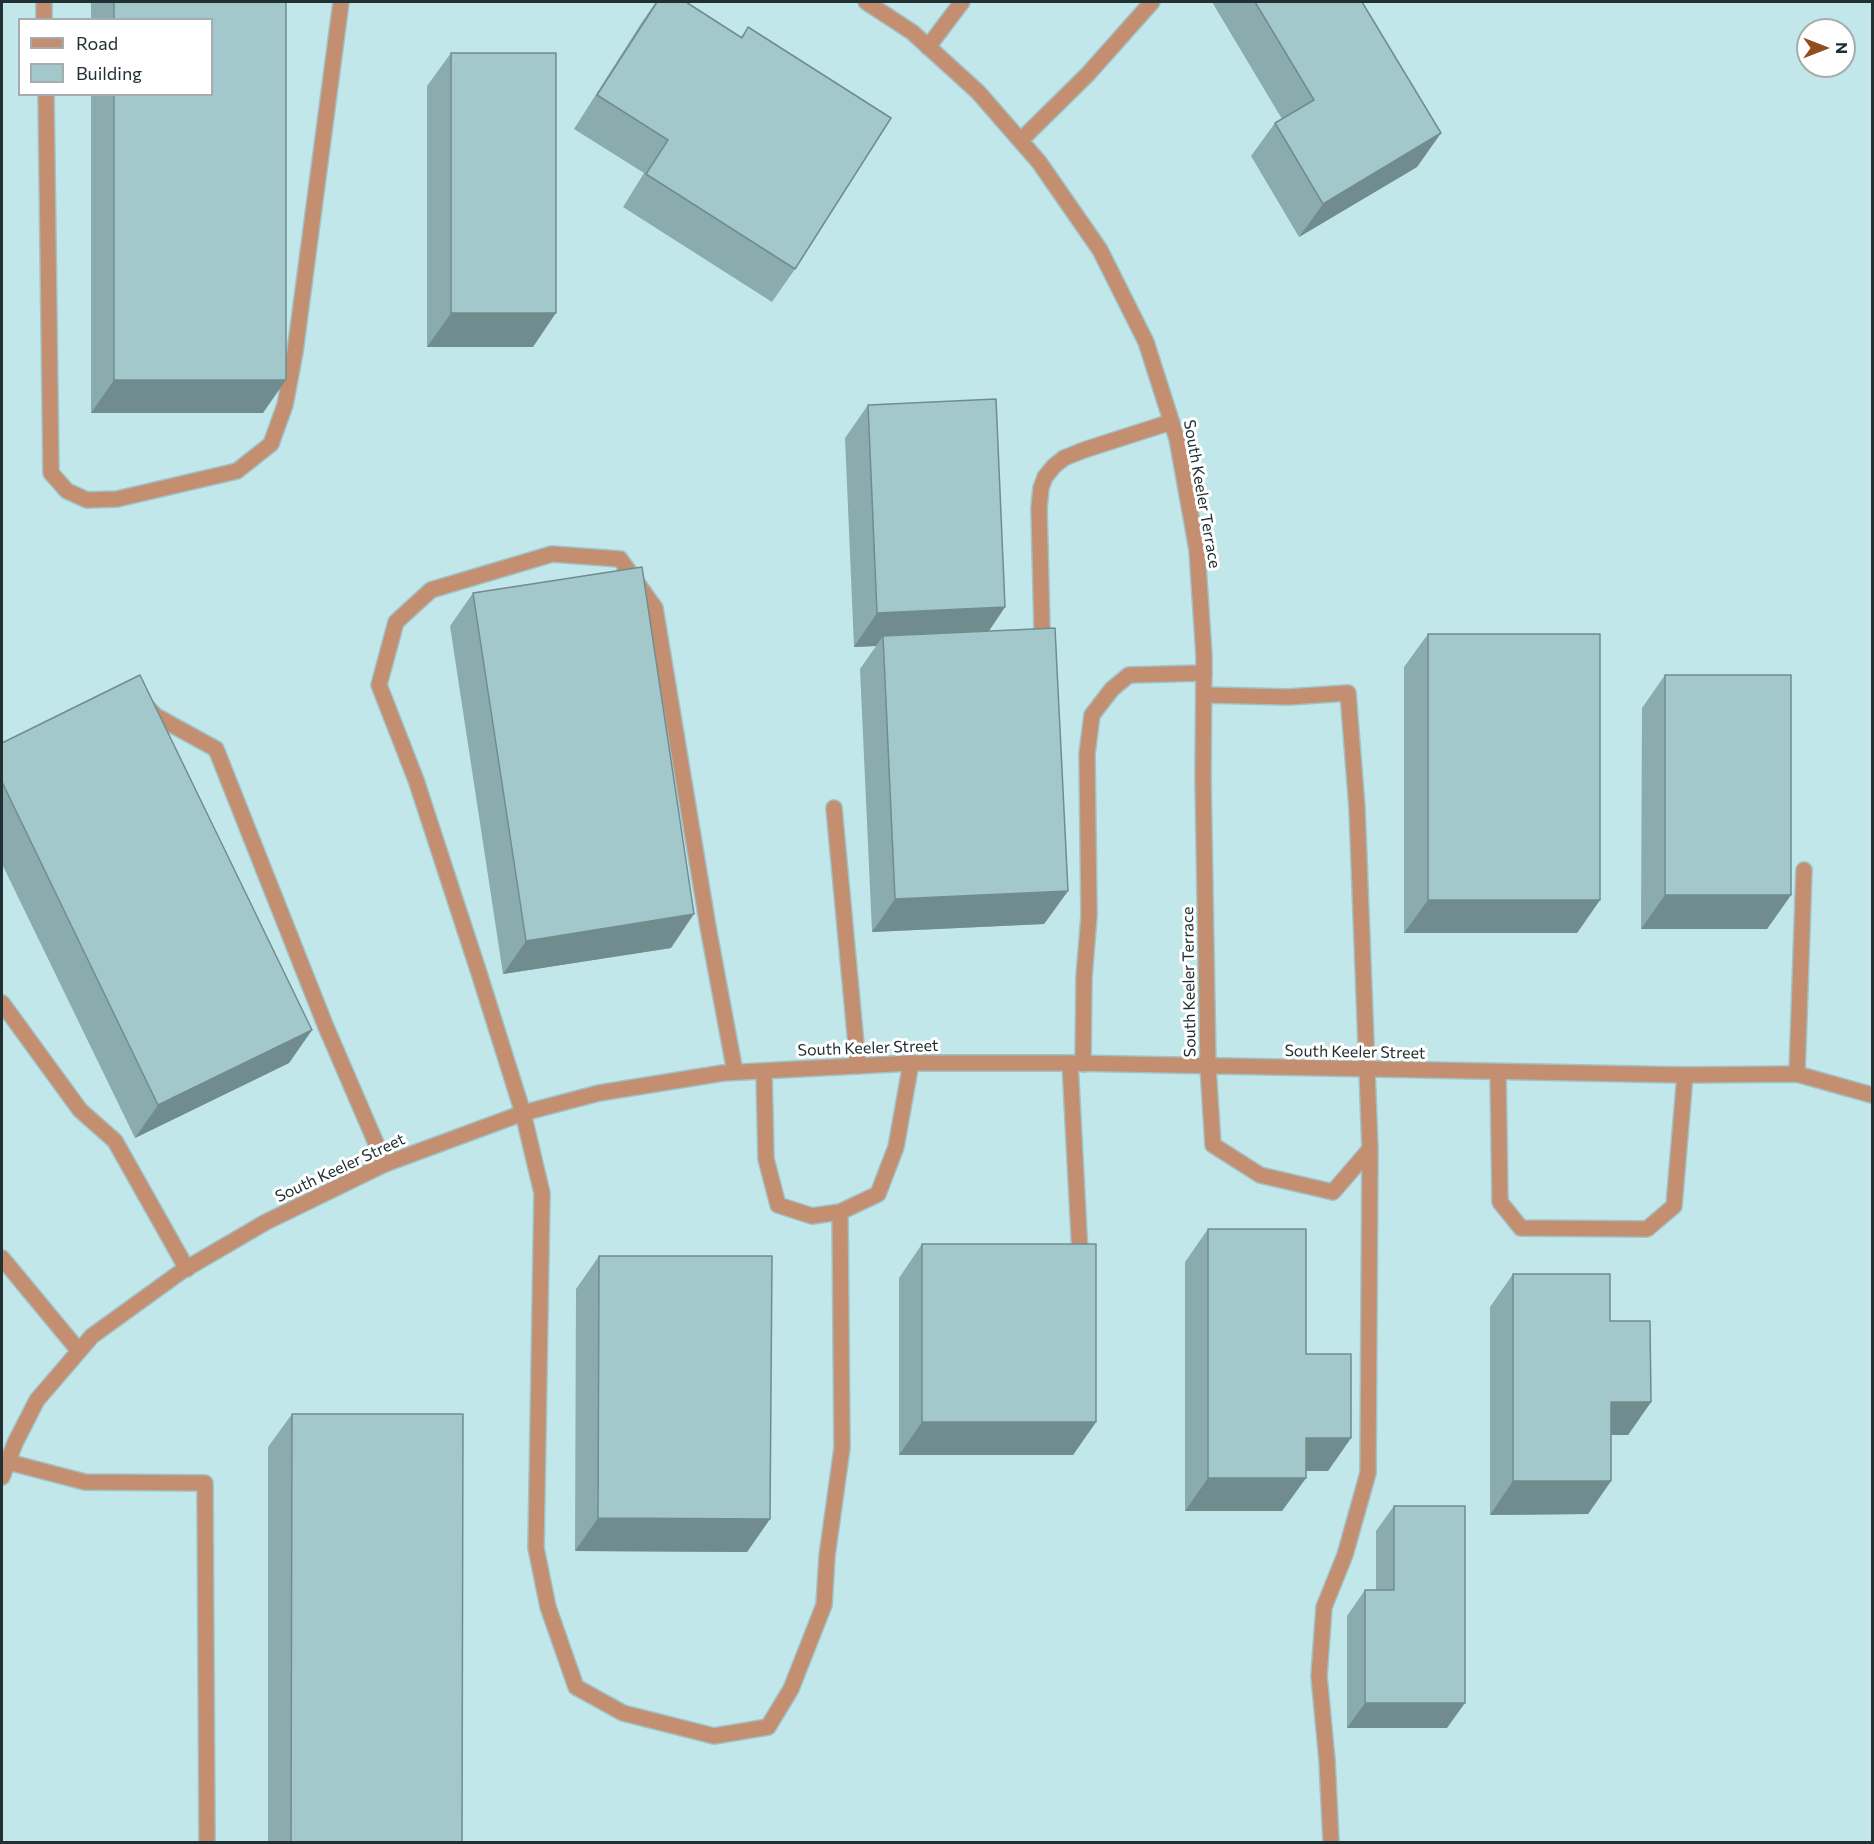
<!DOCTYPE html>
<html>
<head>
<meta charset="utf-8">
<style>
	body { margin:0 }
	#map { position:relative; width:1874px; height:1844px; overflow:hidden; background:#c1e7ea; font-family:Commissioner,sans-serif }
	canvas { display:block }
	.frame { position:absolute; inset:0; border:3px solid #213032; pointer-events:none }
	.legend { position:absolute; left:18px; top:18px; width:195px; height:78px; box-sizing:border-box; background:#fff; border:2px solid #a6acad; margin:0; padding:8px 10px; list-style:none; font-size:18px; color:#213032 }
	.legend li { display:flex; align-items:center; gap:12px; height:30px }
	.legend b { width:30px; border:2px solid #a6acad }
	.north { position:absolute; left:1796px; top:18px; width:60px; height:60px; box-sizing:border-box; background:#fff; border:2px solid #a6acad; border-radius:50%; rotate:90deg; font-size:16px; font-weight:700; line-height:24px; text-align:center; color:#213032 }
	.north::after { content:''; display:block; margin:auto; width:21px; height:27px; background:#914d21; clip-path:polygon(50% 0,100% 100%,50% 72%,0 100%) }
</style>
</head>
<body>
<div id="map">
<canvas width="1874" height="1844"></canvas>
<div class="frame"></div>
<ul class="legend">
<li><b style="height:8px;background:#c48e70"></b>Road</li>
<li><b style="height:16px;background:#a2c8cb"></b>Building</li>
</ul>
<div class="north">N</div>
</div>
<script>
const g = document.querySelector('canvas').getContext('2d');
g.lineJoin = 'round';
function shape(rows) {
  const path = new Path2D();
  for (const r of rows) {
    path.moveTo(r[0], r[1]);
    for (let i = 2; i < r.length; i += 2) path.lineTo(r[i], r[i + 1]);
  }
  return path;
}
function trace(path, color, width, dash) {
  g.strokeStyle = color;
  g.lineWidth = width;
  g.lineCap = dash ? 'butt' : 'round';
  g.setLineDash(dash || []);
  g.stroke(path);
}
function paint(path, color) {
  g.fillStyle = color;
  g.fill(path, 'evenodd');
}
function drawText(font, color, halo, rows, align = 'center') {
  g.font = font + ' Commissioner,sans-serif';
  g.lineWidth = 6;
  g.setLineDash([]);
  g.textBaseline = 'middle';
  g.strokeStyle = halo;
  g.fillStyle = color;
  for (const [text, x, y, turn = 0] of rows) {
    g.save();
    g.translate(x, y);
    g.rotate((+turn || 0) * Math.PI / 180);
    g.textAlign = isNaN(turn) ? turn : align;
    if (halo) g.strokeText(text, 0, 0);
    g.fillText(text, 0, 0);
    g.restore();
  }
}
const service = shape([
	[44,2,44,20],
	[928,47,962,2],
	[46,94,51,473,67,491,87,500,117,499,237,471,271,444,285,405,295,352,341,2],
	[1021,140,1088,74,1152,2],
	[1042,629,1039,508,1041,488,1045,477,1054,466,1064,458,1084,450,1171,422],
	[1204,695,1288,697,1348,693,1357,808,1370,1149,1333,1192,1260,1175,1213,1145,1208,1067],
	[146,706,156,716,216,749,326,1027,385,1164],
	[834,808,858,1066],
	[2,1003,80,1110,115,1141,187,1269],
	[1070,1063,1080,1254],
	[1083,1064,1084,977,1089,916,1087,754,1092,715,1112,689,1129,675,1204,673],
	[764,1071,766,1159,778,1205,812,1216,840,1212,878,1194,896,1147,911,1063],
	[735,1072,708,927,655,608,620,559,552,554,431,590,396,622,379,685,416,780,479,973,523,1113,542,1193,536,1548,548,1607,576,1687,623,1713,714,1736,768,1727,791,1689,824,1605,827,1556,842,1448,840,1212],
	[1498,1072,1500,1202,1521,1228,1647,1229,1674,1206,1685,1075],
	[1797,1074,1804,870],
	[2,1258,79,1351],
	[8,1462,85,1482,205,1483,207,1842],
	[1331,1842,1327,1760,1319,1676,1324,1607,1345,1555,1368,1473,1370,1149]
]);
const minor = shape([
	[866,2,912,32,978,92,1039,162,1100,250,1146,342,1177,439,1197,550,1204,656,1203,778,1208,1067],
	[2,1477,15,1443,37,1400,92,1336,182,1271,266,1222,385,1164,523,1113,599,1093,723,1073,911,1063,1070,1063,1685,1075,1797,1074,1872,1095]
]);
trace(service, '#a1c2c5', 18);
trace(minor, '#a1c2c5', 18);
trace(service, '#c48e70', 15);
trace(minor, '#c48e70', 15);
paint(shape([
	[91,2,286,2,263,413,91,413,91,94,212,94,212,20,91,20],
	[656,2,686,2,741,37,748,27,795,269,772,302,623,207,644,173,574,129,642,22],
	[1212,2,1362,2,1441,133,1417,167,1299,237,1251,156,1275,123,1282,119],
	[451,53,533,347,427,347,427,86],
	[868,405,1005,607,989,631,1068,891,1044,924,872,932,860,669,876,646,854,647,845,438],
	[473,593,671,948,503,974,450,626],
	[1428,634,1600,900,1577,933,1404,933,1404,667],
	[1665,675,1791,895,1767,929,1641,929,1642,708],
	[2,743,312,1030,289,1063,135,1138,2,864],
	[1208,1229,1306,1354,1351,1438,1328,1471,1306,1471,1306,1478,1282,1511,1185,1511,1185,1262],
	[922,1244,1096,1422,1073,1455,899,1455,899,1278],
	[599,1256,770,1519,747,1552,575,1551,576,1289],
	[1513,1274,1610,1321,1651,1402,1628,1435,1611,1435,1611,1481,1588,1514,1490,1515,1490,1307],
	[292,1414,462,1842,268,1842,268,1447],
	[1394,1506,1447,1728,1347,1728,1347,1616,1365,1590,1376,1590,1376,1531]
]), '#8bacaf');
paint(shape([
	[1441,133,1417,167,1299,237,1323,204],
	[451,313,556,313,533,347,427,347],
	[114,380,286,380,263,413,91,413],
	[1005,607,982,641,883,636,876,646,854,647,877,613],
	[1068,891,1044,924,872,932,895,899],
	[1665,895,1791,895,1767,929,1641,929],
	[1428,900,1600,900,1577,933,1404,933],
	[694,914,671,948,503,974,526,941],
	[312,1030,289,1063,135,1138,158,1105],
	[1611,1402,1651,1402,1628,1435,1588,1435],
	[922,1422,1096,1422,1073,1455,899,1455],
	[1306,1438,1351,1438,1328,1471,1282,1471],
	[1208,1478,1306,1478,1282,1511,1185,1511],
	[1513,1481,1611,1481,1588,1514,1490,1515],
	[598,1518,770,1519,747,1552,575,1551],
	[1365,1703,1465,1703,1447,1728,1347,1728]
]), '#718c8e');
const building = shape([
	[114,2,286,2,286,380,114,380,114,94,212,94,212,20,114,20,114,2],
	[657,2,686,2,742,38,748,27,891,118,795,269,646,174,668,140,597,95,657,2],
	[1255,2,1362,2,1441,133,1323,204,1275,123,1314,100,1255,2],
	[451,53,556,53,556,313,451,313,451,53],
	[996,399,1005,607,877,613,868,405,996,399],
	[642,567,694,914,526,941,473,593,642,567],
	[1055,628,1068,891,895,899,883,636,1055,628],
	[1428,634,1600,634,1600,900,1428,900,1428,634],
	[140,675,312,1030,158,1105,2,782,2,743,140,675],
	[1665,675,1791,675,1791,895,1665,895,1665,675],
	[1208,1229,1306,1229,1306,1354,1351,1354,1351,1438,1306,1438,1306,1478,1208,1478,1208,1229],
	[922,1244,1096,1244,1096,1422,922,1422,922,1244],
	[599,1256,772,1256,770,1519,598,1518,599,1256],
	[1513,1274,1610,1274,1610,1321,1650,1321,1651,1402,1611,1402,1611,1481,1513,1481,1513,1274],
	[292,1414,463,1414,462,1842,291,1842,292,1414],
	[1394,1506,1465,1506,1465,1703,1365,1703,1365,1590,1394,1590,1394,1506]
]);
paint(building, '#a2c8cb');
trace(building, '#718c8e', 1.5);
drawText('16px', '#213032', '#fff', [
	["South Keeler Terrace",1202,494,80],
	["South Keeler Terrace",1189,982,-91],
	["South Keeler Street",868,1048,-2],
	["South Keeler Street",1355,1052,1],
	["South Keeler Street",340,1168,-25]
]);
</script>
</body>
</html>
